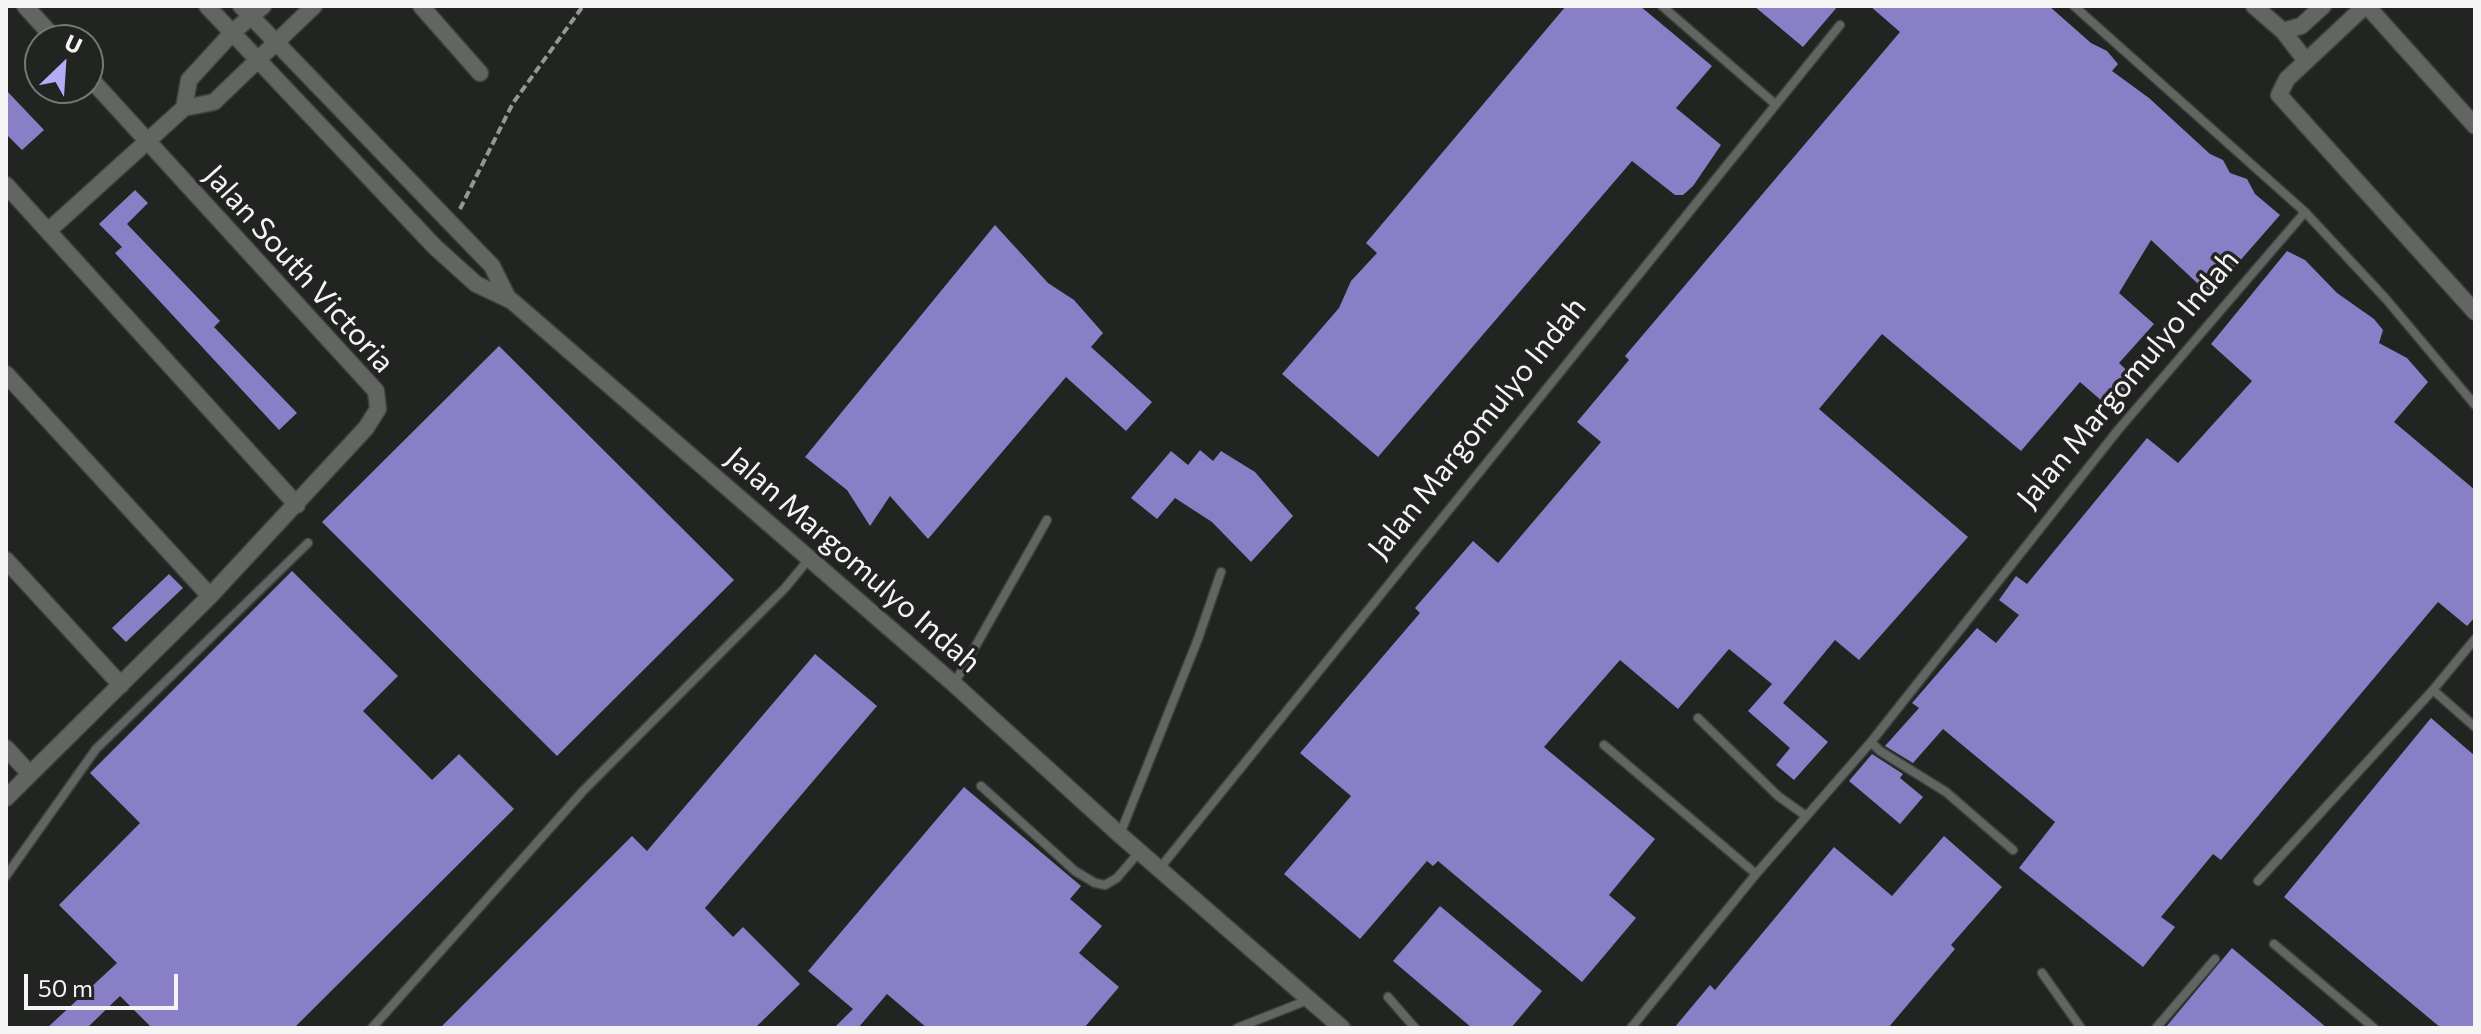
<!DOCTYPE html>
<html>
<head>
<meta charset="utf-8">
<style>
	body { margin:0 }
	#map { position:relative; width:2481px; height:1034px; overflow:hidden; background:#212421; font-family:Commissioner,sans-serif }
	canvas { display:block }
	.frame { position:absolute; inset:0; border:8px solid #f4f5f4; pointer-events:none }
	.north { position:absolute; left:24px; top:24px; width:80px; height:80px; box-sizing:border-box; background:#212421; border:2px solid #757875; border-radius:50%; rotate:25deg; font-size:22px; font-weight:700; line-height:32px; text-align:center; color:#f4f5f4 }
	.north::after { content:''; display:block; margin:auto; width:28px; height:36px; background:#b5acf8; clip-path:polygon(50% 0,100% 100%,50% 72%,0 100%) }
	.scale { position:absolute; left:24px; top:974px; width:154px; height:36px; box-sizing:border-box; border:4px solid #f4f5f4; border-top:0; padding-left:10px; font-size:24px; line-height:28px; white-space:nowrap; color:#f4f5f4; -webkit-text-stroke:6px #212421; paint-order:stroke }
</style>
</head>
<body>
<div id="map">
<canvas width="2481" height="1034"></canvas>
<div class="frame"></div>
<div class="north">U</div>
<div class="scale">50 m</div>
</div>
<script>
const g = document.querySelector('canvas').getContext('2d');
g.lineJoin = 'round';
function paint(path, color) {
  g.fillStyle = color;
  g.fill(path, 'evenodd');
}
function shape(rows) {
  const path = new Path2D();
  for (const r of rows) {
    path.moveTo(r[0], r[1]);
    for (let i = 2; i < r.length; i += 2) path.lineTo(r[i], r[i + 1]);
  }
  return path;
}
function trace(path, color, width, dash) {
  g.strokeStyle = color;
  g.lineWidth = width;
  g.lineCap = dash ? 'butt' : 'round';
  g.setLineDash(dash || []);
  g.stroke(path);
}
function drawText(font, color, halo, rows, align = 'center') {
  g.font = font + ' Commissioner,sans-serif';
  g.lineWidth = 7;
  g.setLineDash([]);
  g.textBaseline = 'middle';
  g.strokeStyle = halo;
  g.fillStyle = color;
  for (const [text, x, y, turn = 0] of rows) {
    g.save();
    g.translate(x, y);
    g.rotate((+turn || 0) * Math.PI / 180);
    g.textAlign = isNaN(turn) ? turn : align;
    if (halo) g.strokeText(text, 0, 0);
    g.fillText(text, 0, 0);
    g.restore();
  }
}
paint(shape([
	[1566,6,1640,6,1712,66,1676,108,1721,145,1693,186,1683,195,1675,195,1632,161,1378,457,1282,374,1339,308,1351,281,1377,253,1366,243],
	[1754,6,1838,6,1803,47],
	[1870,6,2049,6,2091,43,2107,51,2118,64,2112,71,2149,98,2210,154,2223,160,2230,173,2247,179,2255,194,2280,215,2210,295,2151,240,2119,293,2154,324,2119,363,2136,379,2110,408,2080,382,2021,451,1882,334,1819,409,1968,537,1859,660,1835,640,1783,703,1828,742,1794,780,1776,765,1790,748,1748,711,1772,684,1729,649,1678,709,1620,660,1544,747,1655,839,1609,895,1636,918,1582,982,1438,861,1433,866,1427,861,1360,939,1284,874,1351,796,1300,753,1420,613,1415,608,1473,541,1498,563,1601,442,1577,422,1629,360,1625,356,1900,32],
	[6,90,44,130,22,150,6,134],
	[135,190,148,203,127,224,220,321,214,327,297,413,279,430,115,253,122,247,99,224],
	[995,225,1048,283,1074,300,1103,333,1091,347,1152,402,1126,431,1066,377,928,539,890,496,870,526,847,490,805,457],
	[2287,251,2305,260,2337,293,2374,319,2383,330,2379,343,2407,358,2428,382,2394,422,2475,490,2475,617,2467,626,2438,602,2221,860,2213,854,2161,917,2175,927,2143,967,2019,868,2055,822,1943,729,1913,763,1885,746,1919,708,1912,703,1977,628,1996,643,2019,615,1999,600,2016,576,2027,584,2147,438,2178,463,2252,381,2211,344],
	[499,346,734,580,557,756,322,522],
	[1200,450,1213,461,1221,451,1255,472,1293,516,1251,562,1212,522,1175,498,1157,519,1131,498,1171,451,1188,465],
	[292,571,398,676,363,711,432,780,459,754,514,809,294,1028,152,1028,120,996,87,1028,47,1028,117,963,59,905,140,823,90,773],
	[169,574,183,588,126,642,112,628],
	[815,654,877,706,705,908,733,937,743,927,800,984,755,1028,440,1028,632,836,647,851],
	[2431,718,2475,756,2475,1028,2441,1028,2284,897],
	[1872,754,1903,774,1900,778,1923,797,1900,824,1849,781],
	[964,787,1081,886,1070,899,1102,926,1079,953,1119,987,1084,1028,927,1028,887,994,858,1028,834,1028,853,1009,808,971],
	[1944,836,2002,887,1951,945,1955,949,1888,1028,1674,1028,1710,985,1715,990,1834,847,1892,896],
	[1440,906,1542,991,1511,1028,1472,1028,1393,961],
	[2232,948,2327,1028,2165,1028]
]), '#887fc7');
const service = shape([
	[1662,6,1774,103],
	[2074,6,2305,212,2386,299,2475,405],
	[954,684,1047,520],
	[2433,690,2475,727],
	[1698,718,1778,796,1806,816],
	[1871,742,1880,751,1946,792,2013,850],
	[1604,745,1756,874],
	[981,786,1075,871,1095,883,1105,885,1117,878,1140,851],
	[1120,834,1198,639,1221,572],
	[1160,868,1840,25],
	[6,876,96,749,308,543],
	[2258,881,2433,690,2475,639],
	[2274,944,2374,1028],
	[2042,973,2081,1028],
	[1388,997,1415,1028],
	[372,1028,583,791,785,588,809,559],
	[1237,1028,1308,1000],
	[1631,1028,1756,874,1871,742,2118,430,2305,212],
	[2156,1028,2215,959]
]);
const minor = shape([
	[25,6,56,40],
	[207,6,435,247,476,284,512,301,954,684,1119,834,1342,1028],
	[241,6,492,266,507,296],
	[421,6,480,73],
	[2254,6,2283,31,2301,26,2323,6],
	[2365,6,2287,79,2279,95,2475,312],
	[2367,6,2475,126],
	[2283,31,2306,61],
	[184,108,189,80,232,33,263,6],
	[6,185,297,505],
	[48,231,184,108,214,102,314,6],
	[6,374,210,596],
	[6,560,121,685],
	[6,748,30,774],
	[6,798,210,596,366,428,378,409,376,391,88,76]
]);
trace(service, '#3e403e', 11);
trace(minor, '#3e403e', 19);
trace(shape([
	[460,209,513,103,583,6]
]), '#959795', 4, [8, 4]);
trace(service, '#626562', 8);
trace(minor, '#626562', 16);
drawText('30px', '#f4f5f4', '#212421', [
	["Jalan South Victoria",299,269,48],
	["Jalan Margomulyo Indah",2128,379,-50],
	["Jalan Margomulyo Indah",1477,428,-51],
	["Jalan Margomulyo Indah",853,560,41]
]);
</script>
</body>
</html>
